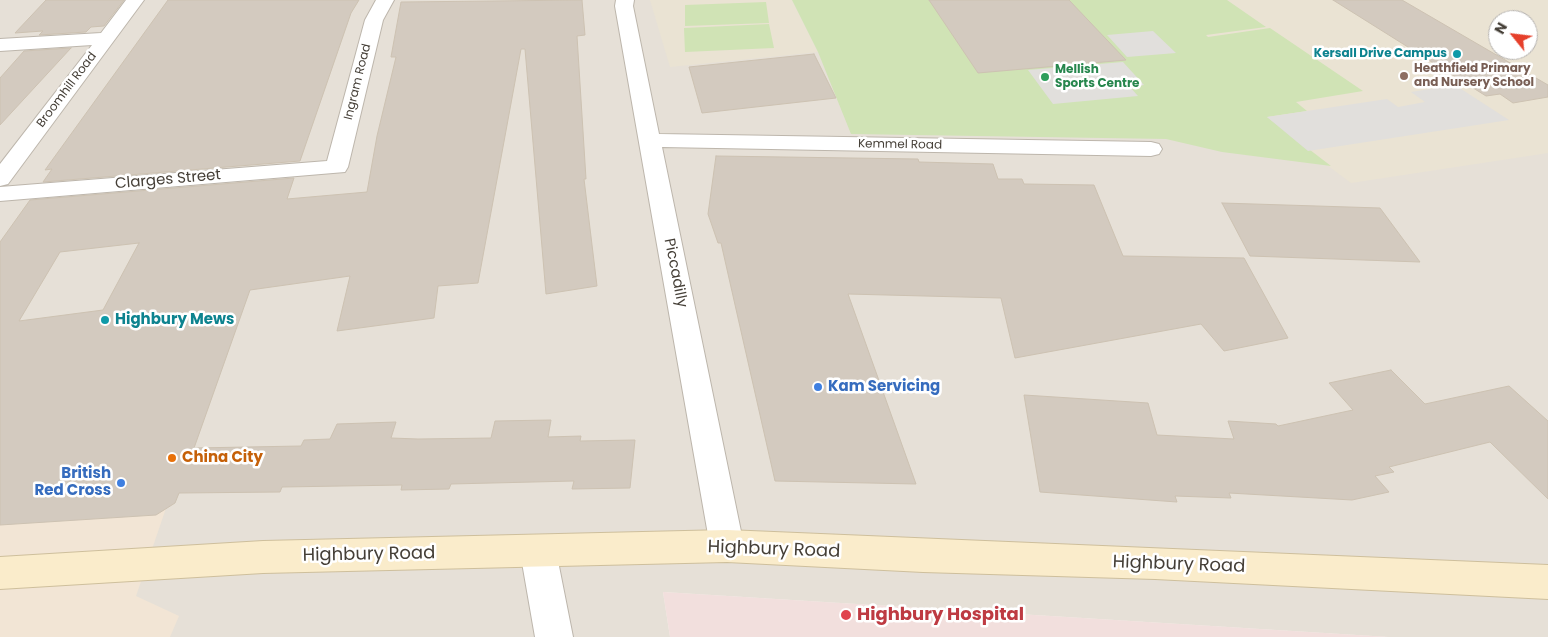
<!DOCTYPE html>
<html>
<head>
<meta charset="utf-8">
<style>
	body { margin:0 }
	#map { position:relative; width:1548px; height:637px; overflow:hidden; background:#f2efe8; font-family:Poppins,sans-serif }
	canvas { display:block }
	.north { position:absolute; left:1488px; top:10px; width:50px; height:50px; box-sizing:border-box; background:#fff; border:1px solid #b5b2af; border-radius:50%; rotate:299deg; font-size:14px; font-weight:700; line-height:20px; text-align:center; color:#453f37 }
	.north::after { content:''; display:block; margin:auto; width:18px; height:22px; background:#e6402b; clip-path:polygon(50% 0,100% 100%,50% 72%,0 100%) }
</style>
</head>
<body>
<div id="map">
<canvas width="1548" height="637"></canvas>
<div class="north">N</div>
</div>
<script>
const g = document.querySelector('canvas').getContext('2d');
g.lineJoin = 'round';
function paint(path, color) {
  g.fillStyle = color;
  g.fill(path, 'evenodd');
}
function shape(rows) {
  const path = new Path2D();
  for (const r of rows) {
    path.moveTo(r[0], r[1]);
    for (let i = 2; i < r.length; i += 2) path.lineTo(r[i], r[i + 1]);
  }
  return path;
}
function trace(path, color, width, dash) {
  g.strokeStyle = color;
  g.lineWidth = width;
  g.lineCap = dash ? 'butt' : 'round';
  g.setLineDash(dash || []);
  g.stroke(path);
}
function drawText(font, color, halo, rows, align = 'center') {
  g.font = font + ' Poppins,sans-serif';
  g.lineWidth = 5;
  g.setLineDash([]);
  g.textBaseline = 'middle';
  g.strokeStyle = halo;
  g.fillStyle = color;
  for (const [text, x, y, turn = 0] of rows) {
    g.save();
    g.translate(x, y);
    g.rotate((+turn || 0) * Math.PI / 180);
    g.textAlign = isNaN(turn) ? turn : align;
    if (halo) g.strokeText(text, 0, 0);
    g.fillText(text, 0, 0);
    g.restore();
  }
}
paint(shape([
	[0,0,1548,0,1548,637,1389,637,663,592,670,637,0,637],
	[1498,20,1528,20,1528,50,1498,50]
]), '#e6e0d7');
paint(shape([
	[204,397,136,596,179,616,170,637,0,637,0,427]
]), '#f2e5d5');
paint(shape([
	[650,0,792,0,818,52,670,67],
	[1158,0,1548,0,1548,153,1351,183,1308,151],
	[1498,20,1528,20,1528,50,1498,50]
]), '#eae3d3');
paint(shape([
	[663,592,1389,637,670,637]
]), '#f2dfdd');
paint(shape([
	[792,0,1227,0,1266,27,1206,35,1208,37,1270,28,1363,91,1296,102,1307,111,1267,117,1331,166,1222,152,1166,139,851,134,818,52],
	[766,2,769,23,685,26,685,5],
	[769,24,774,48,685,52,684,28]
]), '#d0e3b5');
paint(shape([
	[1153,31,1176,53,1127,57,1107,35],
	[1123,62,1144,85,1130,87,1138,96,1053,104,1028,70],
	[1455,85,1509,120,1308,151,1267,117,1387,99,1398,107,1425,102,1411,92]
]), '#e1dfdc');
const building = shape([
	[46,0,124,0,104,26,91,27,86,32,39,35,43,31,15,33,46,0],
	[168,0,359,0,351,13,300,161,43,182,52,169,45,170,168,0],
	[582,0,585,35,577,36,586,179,584,179,597,286,546,294,525,49,521,49,478,283,438,286,434,318,337,331,350,276,250,290,194,448,301,446,304,440,330,439,337,424,396,422,391,438,418,439,491,438,495,421,551,420,548,437,581,436,580,441,635,440,630,488,572,489,574,481,451,484,449,489,401,490,402,485,282,487,280,492,179,493,175,503,156,515,0,525,0,242,30,200,294,178,287,199,367,192,377,136,396,57,391,57,401,2,582,0],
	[139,243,103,310,19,321,60,252,139,243],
	[929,0,1069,0,1126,60,978,73,929,0],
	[1333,0,1402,0,1548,85,1548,97,1513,103,1500,94,1486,96,1333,0],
	[71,48,0,125,0,78,24,51,71,48],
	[814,54,836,98,702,113,689,67,814,54],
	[716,156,918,159,919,162,993,164,998,179,1022,179,1024,184,1094,185,1123,256,1244,258,1288,338,1224,351,1201,324,1015,358,1001,298,848,294,916,484,775,481,721,243,718,243,708,214,716,156],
	[1222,203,1380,208,1420,262,1250,256,1222,203],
	[1391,370,1425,404,1509,386,1548,421,1548,499,1490,442,1389,467,1394,472,1375,476,1389,492,1352,500,1229,493,1231,498,1175,496,1177,502,1040,492,1024,395,1148,403,1157,435,1234,439,1228,421,1276,424,1278,426,1353,410,1329,383,1391,370]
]);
paint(building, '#d3cabf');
trace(building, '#cdc2b2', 1);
const street = shape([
	[126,0,144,0,8,184,0,186,0,164,92,45,0,51,0,39,101,33,126,0],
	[376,0,394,0,383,20,348,167,345,172,0,201,0,187,327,161,365,20,376,0],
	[616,0,634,0,633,6,659,134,1151,142,1159,144,1162,149,1159,154,1151,156,662,147,744,546,739,557,727,562,715,557,710,546,615,6,616,0],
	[538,535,550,540,556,551,573,637,535,637,520,551,526,540,538,535]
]);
const secondary = shape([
	[727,530,1548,565,1548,599,1155,579,923,572,727,562,263,573,0,589,0,557,263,541,727,530]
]);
trace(street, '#bdb6ac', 2);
trace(secondary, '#cebf9c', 2);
paint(street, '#fff');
paint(secondary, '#faeccb');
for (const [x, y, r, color] of [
	[1457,54,5,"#0f9aa8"],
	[1404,76,5,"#8d6e63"],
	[1045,77,5,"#2e9e5b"],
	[105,320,5,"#0f9aa8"],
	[818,387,5,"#3f7fe0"],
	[172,458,5,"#e8710a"],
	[121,483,5,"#3f7fe0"],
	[846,615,6,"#e0444e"]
]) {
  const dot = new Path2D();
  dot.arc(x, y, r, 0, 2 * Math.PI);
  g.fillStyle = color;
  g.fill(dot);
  trace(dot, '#fff', 2);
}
drawText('bold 12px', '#0d838f', '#fff', [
	["Kersall Drive Campus",1447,54]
], 'right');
drawText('bold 12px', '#785e54', '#fff', [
	["Heathfield Primary",1414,69],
	["and Nursery School",1414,83]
], 'left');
drawText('bold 12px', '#27864d', '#fff', [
	["Mellish",1055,70],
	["Sports Centre",1055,84]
], 'left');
drawText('12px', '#453f37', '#fff', [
	["Ingram Road",358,82,-76],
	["Broomhill Road",67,90,-53],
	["Kemmel Road",900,145,1]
]);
drawText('15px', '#453f37', '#fff', [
	["Clarges Street",168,180,-5],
	["Piccadilly",675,273,79]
]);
drawText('bold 15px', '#0d838f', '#fff', [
	["Highbury Mews",115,320]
], 'left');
drawText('bold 15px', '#366cbe', '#fff', [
	["Kam Servicing",828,387],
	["British",111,474,"right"],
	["Red Cross",111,491,"right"]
], 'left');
drawText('bold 15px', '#c56008', '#fff', [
	["China City",182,458]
], 'left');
drawText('18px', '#453f37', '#fff', [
	["Highbury Road",774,550,2],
	["Highbury Road",369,555,-1],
	["Highbury Road",1179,565,2]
]);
drawText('bold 18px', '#be3a42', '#fff', [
	["Highbury Hospital",857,615]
], 'left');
</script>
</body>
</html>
